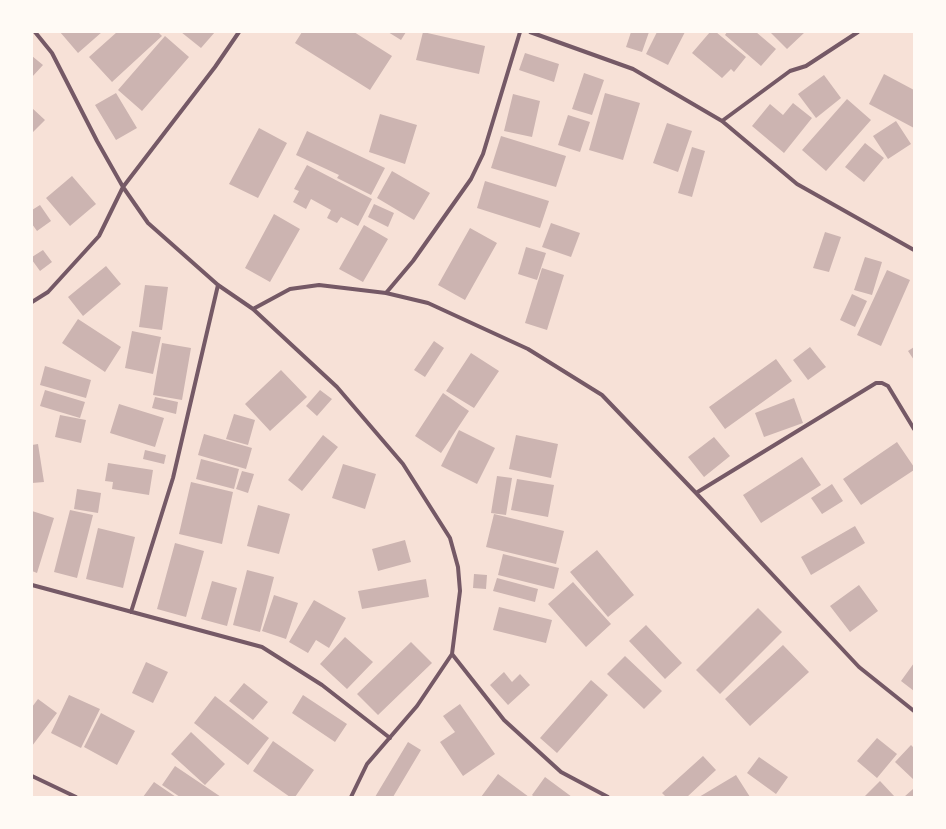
<!DOCTYPE html>
<html>
<head>
<meta charset="utf-8">
<style>
	body { margin:0 }
	#map { position:relative; width:946px; height:829px; overflow:hidden; background:#f7e1d7; font-family:Cabin,sans-serif }
	canvas { display:block }
	.frame { position:absolute; inset:0; border:33px solid #fffaf5; pointer-events:none }
</style>
</head>
<body>
<div id="map">
<canvas width="946" height="829"></canvas>
<div class="frame"></div>
</div>
<script>
const g = document.querySelector('canvas').getContext('2d');
g.lineJoin = 'round';
function paint(path, color) {
  g.fillStyle = color;
  g.fill(path, 'evenodd');
}
function shape(rows) {
  const path = new Path2D();
  for (const r of rows) {
    path.moveTo(r[0], r[1]);
    for (let i = 2; i < r.length; i += 2) path.lineTo(r[i], r[i + 1]);
  }
  return path;
}
function trace(path, color, width, dash) {
  g.strokeStyle = color;
  g.lineWidth = width;
  g.lineCap = dash ? 'butt' : 'round';
  g.setLineDash(dash || []);
  g.stroke(path);
}
paint(shape([
	[60,32,102,32,78,53],
	[117,32,158,32,162,36,112,82,89,57],
	[181,32,215,32,201,48],
	[302,32,354,32,392,56,370,90,295,43],
	[388,32,406,32,401,40],
	[423,32,485,46,479,74,416,60],
	[631,32,649,32,642,52,626,47],
	[657,32,685,32,668,65,646,54],
	[710,32,716,32,746,57,734,72,731,69,722,78,692,53],
	[727,32,756,32,776,49,761,66,725,35],
	[770,32,805,32,787,49],
	[165,36,189,57,142,111,118,90],
	[525,53,559,64,554,82,519,70],
	[32,56,43,65,32,77],
	[584,73,604,80,592,115,572,109],
	[884,74,914,90,914,128,869,104],
	[824,75,841,98,816,118,798,94],
	[116,93,137,128,116,140,95,105],
	[605,93,640,103,623,160,589,150],
	[513,94,540,101,532,137,504,131],
	[847,99,871,120,826,171,802,150],
	[793,103,812,118,784,153,752,126,770,104,783,115],
	[32,108,45,120,32,133],
	[380,114,417,125,405,164,369,152],
	[568,115,590,122,580,152,558,145],
	[896,121,911,144,888,159,873,136],
	[667,123,692,131,678,172,653,163],
	[259,128,287,143,258,198,229,184],
	[307,131,385,168,371,195,337,178,339,175,296,155],
	[501,136,566,156,556,187,491,168],
	[865,143,884,158,864,182,845,167],
	[692,147,705,151,692,197,678,193],
	[307,165,372,199,358,226,341,217,337,223,327,218,331,210,311,199,306,209,293,202,299,191,294,189],
	[392,171,430,193,414,220,377,198],
	[72,176,96,204,70,226,46,198],
	[485,181,549,201,540,228,477,208],
	[374,204,394,213,388,227,368,217],
	[40,205,51,221,37,231,32,224,32,210],
	[274,214,300,229,270,282,245,268],
	[551,223,580,233,571,257,542,247],
	[364,225,388,239,363,282,339,269],
	[470,228,497,243,465,300,438,285],
	[825,232,841,237,829,272,813,268],
	[526,247,546,253,537,280,518,274],
	[43,250,52,262,40,271,32,260,32,257],
	[865,257,882,262,872,295,854,290],
	[106,266,121,284,83,316,68,297],
	[542,268,564,275,547,330,525,323],
	[887,270,910,280,881,346,857,335],
	[145,285,168,287,162,330,139,327],
	[852,294,867,301,855,327,840,320],
	[78,319,121,347,105,372,62,343],
	[132,331,161,337,153,374,125,368],
	[434,341,444,348,425,377,414,370],
	[162,343,191,348,182,400,153,395],
	[810,347,826,367,808,380,793,360],
	[914,347,914,360,908,351],
	[471,353,499,371,474,408,446,391],
	[776,359,792,381,725,429,709,407],
	[45,366,91,380,86,398,40,385],
	[281,370,307,397,270,431,245,404],
	[45,390,85,402,80,418,40,406],
	[320,390,332,399,317,416,306,406],
	[443,393,469,411,441,453,415,436],
	[155,397,178,402,176,414,152,408],
	[794,398,803,423,764,437,755,413],
	[119,404,164,418,155,447,110,433],
	[234,414,255,420,248,445,226,439],
	[60,415,86,420,81,443,55,437],
	[459,430,495,448,477,484,441,466],
	[204,434,252,448,246,469,198,455],
	[323,435,338,447,302,491,288,480],
	[516,435,558,444,551,478,509,469],
	[714,437,730,456,704,477,688,457],
	[897,442,914,467,914,470,861,505,843,479],
	[38,444,44,482,32,483,32,445],
	[145,450,166,455,164,464,143,459],
	[802,457,821,485,761,523,743,495],
	[201,459,239,469,234,489,196,479],
	[108,463,153,470,149,495,112,489,113,482,105,481],
	[343,464,376,474,365,509,332,498],
	[242,471,254,474,248,493,236,489],
	[497,476,512,478,506,515,491,513],
	[517,479,554,485,548,517,511,510],
	[191,482,233,492,222,544,179,534],
	[832,484,843,501,822,514,811,498],
	[77,489,101,493,98,513,74,509],
	[258,505,290,514,279,554,247,546],
	[70,510,93,515,77,578,54,572],
	[32,511,54,518,37,573,32,571],
	[494,514,564,531,556,564,486,547],
	[855,526,865,543,811,575,801,557],
	[98,528,135,537,123,588,86,579],
	[405,540,411,562,378,571,372,549],
	[175,543,204,551,186,617,157,609],
	[597,550,634,595,608,617,570,572],
	[503,554,559,568,554,589,498,575],
	[247,570,274,577,260,632,233,625],
	[474,574,487,575,486,589,473,588],
	[497,578,538,589,535,602,493,591],
	[426,579,429,597,362,609,358,591],
	[212,581,237,588,227,626,201,619],
	[573,582,611,624,586,647,548,604],
	[859,585,878,611,850,632,830,606],
	[274,595,298,603,286,639,262,631],
	[314,600,346,618,329,648,316,640,308,653,289,642],
	[499,607,552,620,546,643,493,630],
	[758,608,782,632,720,694,696,670],
	[646,625,682,663,665,679,629,641],
	[345,637,373,662,347,689,320,664],
	[411,642,432,663,378,715,357,694],
	[783,645,809,672,750,726,725,699],
	[625,656,662,691,644,709,607,674],
	[146,662,168,672,153,703,132,693],
	[914,663,914,691,901,681],
	[504,672,512,682,520,674,530,685,508,705,490,685],
	[591,680,608,695,557,753,540,738],
	[244,683,268,702,253,720,229,701],
	[69,695,100,709,81,748,51,733],
	[303,695,347,724,335,742,292,713],
	[215,696,269,738,248,765,194,723],
	[38,699,57,713,32,746,32,707],
	[460,704,495,754,463,776,440,742,455,732,443,716],
	[101,713,135,731,117,765,84,747],
	[191,732,225,764,205,785,171,754],
	[877,738,897,754,877,778,857,761],
	[273,741,314,770,295,797,290,797,253,771],
	[408,742,421,750,393,797,375,797],
	[911,745,914,748,914,780,895,762],
	[703,756,716,770,687,797,666,797,662,793],
	[759,757,788,777,776,794,747,773],
	[175,766,221,797,180,797,162,785],
	[498,774,529,797,481,797],
	[736,775,750,797,699,797],
	[545,777,572,797,534,797,532,795],
	[880,781,895,797,864,797],
	[154,782,176,797,143,797],
	[913,789,914,797,904,797]
]), '#ccb4b1');
trace(shape([
	[35,32,52,53,97,141,123,187,148,223,218,285,253,309,337,387,403,464,450,538,458,567,460,591,452,654,504,720,561,772,608,797],
	[530,32,633,69,722,121,797,184,914,250],
	[722,121,790,71,806,66,858,32],
	[386,293,413,261,471,179,483,154,520,32],
	[32,302,48,292,99,236,123,187,215,67,239,32],
	[253,309,290,289,319,285,386,293,428,303,528,349,602,395,696,493,859,667,914,711],
	[696,493,876,383,882,383,888,386,914,429],
	[32,585,262,647,322,685,390,738],
	[131,612,173,478,218,285],
	[32,776,76,797],
	[351,797,367,764,417,706,452,654]
]), '#755966', 4);
</script>
</body>
</html>
